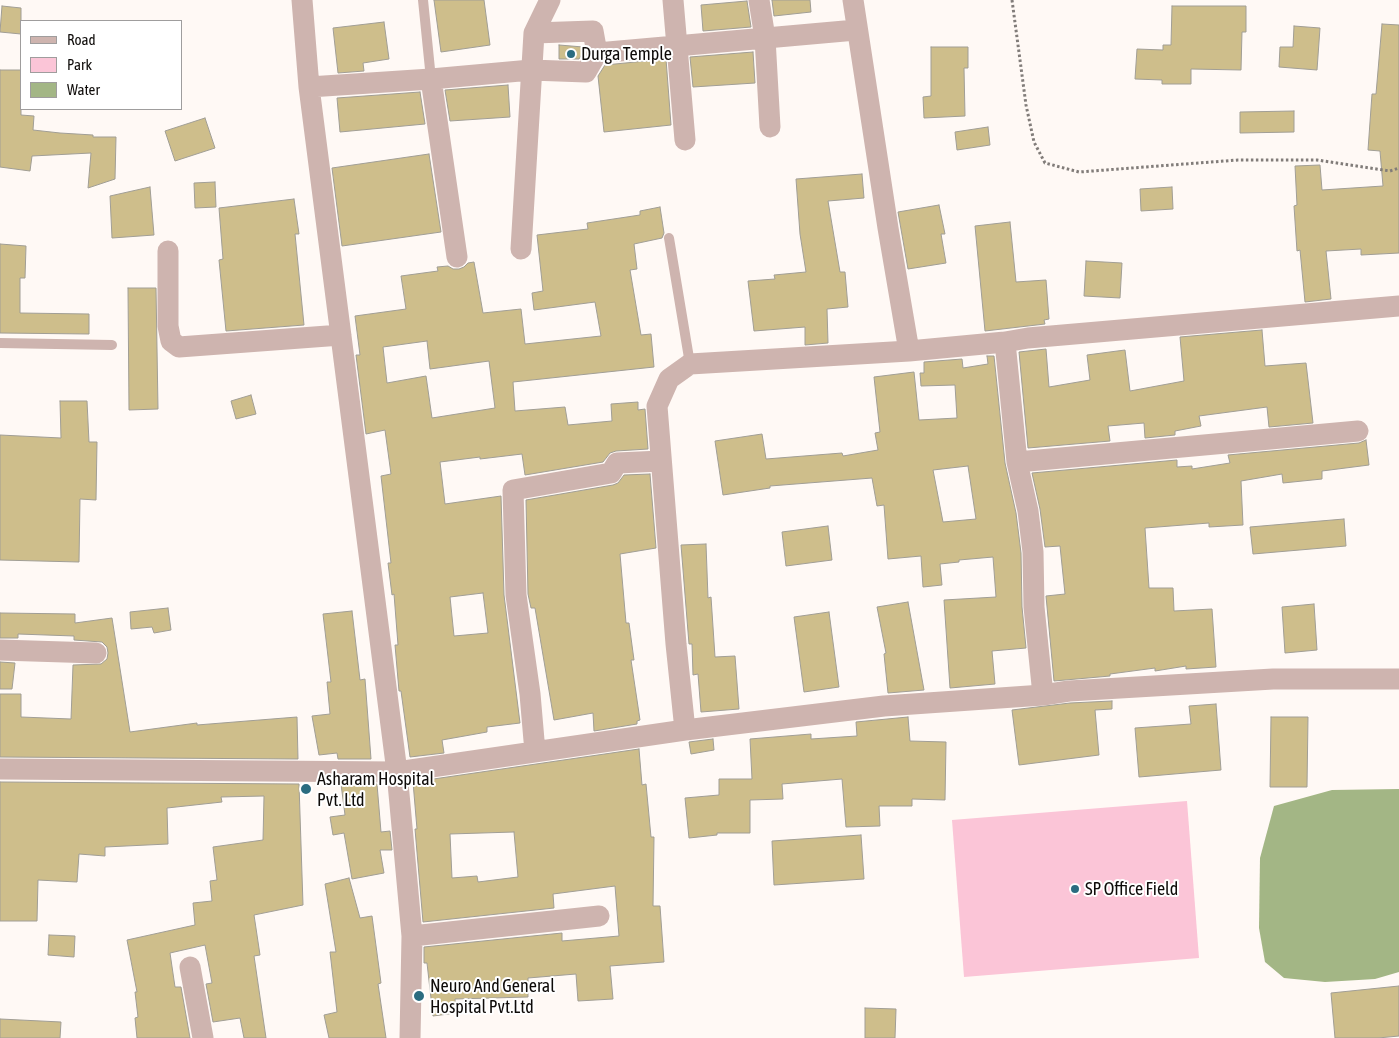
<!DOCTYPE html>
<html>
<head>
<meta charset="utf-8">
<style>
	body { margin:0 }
	#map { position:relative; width:1399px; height:1038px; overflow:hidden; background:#fff9f5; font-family:"Asap Condensed",sans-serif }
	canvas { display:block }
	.legend { position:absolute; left:20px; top:20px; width:162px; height:90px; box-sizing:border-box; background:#fff; border:1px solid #9f9d9d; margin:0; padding:6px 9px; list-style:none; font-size:15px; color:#0e0b09 }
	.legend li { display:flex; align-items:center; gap:10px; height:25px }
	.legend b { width:25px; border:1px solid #9f9d9d }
</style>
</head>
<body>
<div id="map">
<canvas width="1399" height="1038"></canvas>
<ul class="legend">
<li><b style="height:6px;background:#ceb4af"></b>Road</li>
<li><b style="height:14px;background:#fbc5d7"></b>Park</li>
<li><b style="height:14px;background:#a3b685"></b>Water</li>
</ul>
</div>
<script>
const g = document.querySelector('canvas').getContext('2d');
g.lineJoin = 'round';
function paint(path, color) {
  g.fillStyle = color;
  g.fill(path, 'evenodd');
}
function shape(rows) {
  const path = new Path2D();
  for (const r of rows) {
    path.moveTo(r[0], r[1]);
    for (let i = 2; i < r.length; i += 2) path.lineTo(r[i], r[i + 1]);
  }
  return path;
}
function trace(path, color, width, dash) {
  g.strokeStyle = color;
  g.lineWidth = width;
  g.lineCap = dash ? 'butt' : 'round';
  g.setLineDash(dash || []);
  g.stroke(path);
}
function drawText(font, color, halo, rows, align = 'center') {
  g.font = font + ' "Asap Condensed",sans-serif';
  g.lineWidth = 4;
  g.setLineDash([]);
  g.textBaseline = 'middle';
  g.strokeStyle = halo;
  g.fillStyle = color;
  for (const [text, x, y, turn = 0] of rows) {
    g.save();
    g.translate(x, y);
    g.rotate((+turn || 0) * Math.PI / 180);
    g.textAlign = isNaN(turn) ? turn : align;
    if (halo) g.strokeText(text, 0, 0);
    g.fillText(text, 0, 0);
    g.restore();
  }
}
paint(shape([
	[1187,801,1199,958,964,977,952,820]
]), '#fbc5d7');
paint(shape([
	[1399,789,1399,972,1375,979,1325,982,1284,978,1265,962,1259,928,1260,858,1274,806,1332,790]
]), '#a3b685');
const building = shape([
	[434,0,484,0,490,45,441,52,434,0],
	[772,0,810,0,811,12,774,16,772,0],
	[747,1,751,27,703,31,701,5,747,1],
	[2,6,21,8,21,34,0,32,2,6],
	[1172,6,1246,6,1246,32,1242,32,1241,70,1191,69,1191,84,1162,84,1162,80,1135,79,1137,49,1163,50,1163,45,1171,45,1172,6],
	[384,22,389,59,363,63,364,71,338,73,333,28,384,22],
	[1382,24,1399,25,1399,253,1361,255,1361,249,1326,251,1331,299,1305,302,1300,250,1297,251,1294,206,1297,205,1295,166,1320,165,1322,190,1383,186,1380,151,1368,150,1372,94,1376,94,1382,24],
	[1294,26,1320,28,1317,70,1279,67,1280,47,1293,47,1294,26],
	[559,45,583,47,584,51,579,59,559,59,559,45],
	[931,47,968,47,968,68,964,68,965,116,924,118,923,97,931,96,931,47],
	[753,52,755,83,693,87,690,57,753,52],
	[666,59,671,125,604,132,598,76,605,65,666,59],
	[0,70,21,70,21,115,34,116,33,130,60,133,93,135,93,137,116,137,115,179,88,188,91,153,32,156,30,171,0,167,0,70],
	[508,85,510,117,450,121,445,90,508,85],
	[420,92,425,124,340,132,337,98,420,92],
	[1294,111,1294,132,1240,133,1240,112,1294,111],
	[205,118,215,148,175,161,165,131,205,118],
	[988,127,990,145,957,150,955,132,988,127],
	[429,154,441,232,342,246,332,168,429,154],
	[862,174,864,198,828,201,840,272,845,272,848,307,827,309,828,343,805,345,805,327,754,331,748,281,775,279,774,275,806,272,800,234,796,179,862,174],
	[215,182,216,207,195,208,194,183,215,182],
	[150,187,154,235,112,238,110,196,150,187],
	[1172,187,1173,209,1141,211,1140,189,1172,187],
	[294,199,299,234,295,234,304,325,226,331,219,260,223,259,219,208,294,199],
	[939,205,945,234,941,234,946,263,908,269,898,212,939,205],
	[660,207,664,233,662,238,634,244,637,269,630,270,641,335,651,334,654,367,513,382,515,411,565,407,568,425,612,421,611,404,638,402,638,410,645,409,648,449,616,451,610,453,603,462,525,475,522,454,480,459,480,457,440,462,445,504,501,496,504,595,520,723,487,727,487,732,442,740,444,753,410,757,401,691,399,691,395,645,398,645,394,594,392,595,388,563,391,563,381,476,391,474,385,430,366,434,356,355,360,355,355,316,406,309,401,276,438,271,437,267,448,266,453,269,459,269,464,267,468,263,474,262,483,313,521,309,525,344,601,336,595,302,534,310,532,293,543,291,537,235,588,229,587,223,640,215,640,211,660,207],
	[427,341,430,369,489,361,495,408,432,418,426,376,387,383,383,347,427,341],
	[483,593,488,633,454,636,450,597,483,593],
	[1010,222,1016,282,1046,280,1049,319,1044,320,1045,324,985,331,975,226,1010,222],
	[0,244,26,246,25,278,20,278,20,313,89,314,89,334,0,333,0,244],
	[1086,261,1122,263,1120,298,1084,296,1086,261],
	[128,288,156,288,158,409,129,410,128,288],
	[1262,330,1265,366,1306,363,1313,423,1269,427,1267,407,1199,416,1201,426,1175,431,1175,435,1145,438,1144,423,1108,426,1110,441,1028,448,1019,352,1046,349,1049,387,1090,380,1087,355,1125,350,1130,391,1184,381,1180,337,1262,330],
	[987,356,994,356,1005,463,1016,513,1021,553,1022,607,1026,648,992,651,995,684,950,688,944,600,996,597,993,557,959,560,959,562,940,564,942,585,923,587,921,556,888,559,884,505,877,506,872,478,770,486,770,488,723,495,715,441,762,434,766,459,842,453,843,456,878,450,875,433,880,432,874,377,914,372,919,420,957,418,955,385,921,386,920,373,924,373,924,362,962,359,963,368,988,364,987,356],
	[968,466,976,519,943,522,933,470,968,466],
	[251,395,256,414,236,419,231,401,251,395],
	[60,401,87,401,89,442,97,442,96,500,80,499,79,562,0,560,0,435,61,438,60,401],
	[1366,440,1369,465,1322,471,1322,479,1283,483,1282,474,1241,481,1243,525,1209,527,1209,523,1145,528,1149,588,1173,588,1174,611,1212,609,1216,667,1186,669,1186,666,1155,671,1155,668,1110,674,1110,676,1054,681,1046,596,1065,594,1060,546,1045,547,1040,509,1032,473,1177,460,1177,467,1192,466,1192,469,1230,463,1228,455,1359,443,1366,440],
	[650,474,656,548,620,554,626,623,629,623,634,660,631,660,640,720,637,721,637,724,594,731,593,713,554,720,535,608,531,608,528,594,526,500,613,485,618,483,624,475,650,474],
	[1344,519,1346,546,1253,554,1250,527,1344,519],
	[828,526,832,560,786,566,782,532,828,526],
	[706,544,708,598,711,597,715,657,735,656,739,709,701,712,698,674,693,675,692,644,689,644,681,545,706,544],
	[908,602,924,690,888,693,884,654,886,653,877,607,908,602],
	[1314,604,1317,650,1285,653,1282,607,1314,604],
	[168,608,171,630,154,633,152,627,131,629,130,612,168,608],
	[352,611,360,680,365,679,371,759,338,759,337,753,319,755,312,716,330,714,327,682,331,682,323,614,352,611],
	[829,612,839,687,804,692,794,617,829,612],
	[0,613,75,614,75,623,112,618,130,732,197,723,197,725,297,717,298,759,0,757,0,694,21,694,21,717,71,719,73,665,101,664,107,659,108,653,107,647,102,642,74,640,74,636,18,634,18,638,0,638,0,613],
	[0,662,15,663,12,689,0,689,0,662],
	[1112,701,1112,709,1095,710,1099,755,1019,765,1012,710,1070,703,1112,701],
	[1216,704,1221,770,1139,777,1135,728,1191,724,1189,706,1216,704],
	[908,717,910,741,946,742,945,800,912,799,912,806,879,806,880,826,846,827,842,779,782,784,783,799,750,800,750,833,717,833,717,835,689,838,685,798,719,795,719,779,752,779,750,739,811,734,811,739,857,736,856,722,908,717],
	[1271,717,1308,717,1307,787,1270,787,1271,717],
	[713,739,714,750,691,754,689,742,713,739],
	[639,749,642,785,646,784,651,837,654,837,653,906,660,906,664,962,610,966,613,999,578,1001,576,974,528,978,528,997,455,999,456,1013,433,1016,427,963,424,963,424,947,562,933,562,941,619,936,615,886,553,894,554,908,423,922,415,829,417,829,413,782,639,749],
	[514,832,518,877,478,882,477,876,452,878,450,834,514,832],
	[0,782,299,784,303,905,254,915,260,955,254,956,266,1038,244,1038,240,1018,213,1022,206,984,212,983,205,945,170,953,175,987,181,987,190,1038,137,1038,135,1018,138,1017,135,992,137,992,127,940,195,925,193,903,212,901,210,881,217,880,213,847,263,840,264,796,221,797,222,802,167,808,168,844,105,847,105,856,79,854,77,882,38,880,37,921,0,921,0,782],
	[341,784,377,784,381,832,390,831,392,850,380,850,384,873,352,879,344,833,333,835,330,817,345,815,341,784],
	[861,835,864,879,774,885,772,841,861,835],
	[349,878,360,918,372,916,381,983,378,984,386,1038,329,1038,324,1015,337,1012,330,952,336,952,325,884,349,878],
	[49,935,75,936,74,957,48,955,49,935],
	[1399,986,1399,1036,1378,1038,1335,1038,1331,993,1399,986],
	[865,1008,896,1009,895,1038,865,1038,865,1008],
	[0,1019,61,1022,60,1038,0,1038,0,1019]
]);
paint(building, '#cebe8b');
trace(building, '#a19e95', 1);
trace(shape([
	[1012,0,1026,105,1034,142,1045,163,1079,172,1238,160,1317,160,1390,171,1399,168]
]), '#817c79', 3, [2.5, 2.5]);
trace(shape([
	[423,0,431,79],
	[669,238,690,364],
	[0,343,112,345]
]), '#ceb4af', 10);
trace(shape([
	[302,0,309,87,397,772,412,936,410,1038],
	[673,0,685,140],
	[759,0,765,38,770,127],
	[853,0,888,228,909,351],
	[597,53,856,30],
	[431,79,531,70,586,72,597,53,593,31,534,33],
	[309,87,431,79,457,257],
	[521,249,534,33,550,0],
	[168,251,168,326,171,341,179,347,341,335],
	[1005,342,1017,462,1028,511,1033,552,1034,607,1043,695],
	[1017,462,1358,431],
	[0,650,96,653],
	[685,730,676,644,657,406,669,379,690,364,909,351,1005,342,1028,338,1399,306],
	[535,752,530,694,516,595,513,490,611,473,617,463,661,461],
	[0,769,397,772,685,730,884,706,1043,695,1069,691,1273,679,1399,679],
	[412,936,599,916],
	[190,967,203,1038]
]), '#ceb4af', 21);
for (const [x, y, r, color] of [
	[571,54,5,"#2b6c80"],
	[306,789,6,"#2b6c80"],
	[1075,889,5,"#2b6c80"],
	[419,996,6,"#2b6c80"]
]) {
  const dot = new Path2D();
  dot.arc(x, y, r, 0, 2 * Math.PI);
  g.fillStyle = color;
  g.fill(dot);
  trace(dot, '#fff', 2);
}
drawText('18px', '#0e0b09', '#fff', [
	["Durga Temple",581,54],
	["Asharam Hospital",317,779],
	["Pvt. Ltd",317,800],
	["SP Office Field",1085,889],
	["Neuro And General",430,986],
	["Hospital Pvt.Ltd",430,1007]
], 'left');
</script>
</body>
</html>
